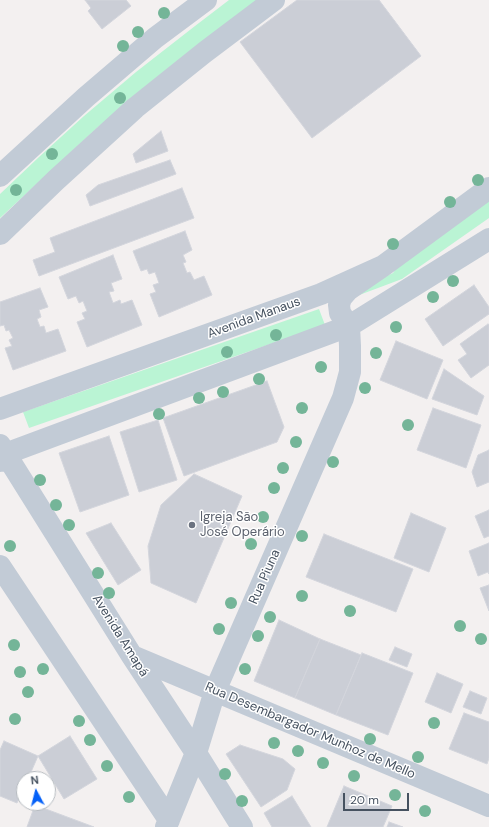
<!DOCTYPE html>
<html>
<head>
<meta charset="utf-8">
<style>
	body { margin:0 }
	#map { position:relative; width:489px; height:827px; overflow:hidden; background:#f3f0f0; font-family:"DM Sans",sans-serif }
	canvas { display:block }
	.north { position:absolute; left:16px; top:771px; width:40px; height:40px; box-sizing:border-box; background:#fff; border:1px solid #b5babf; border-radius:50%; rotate:353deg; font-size:11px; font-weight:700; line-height:16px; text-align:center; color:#465260 }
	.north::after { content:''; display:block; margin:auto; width:14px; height:18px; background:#0561f8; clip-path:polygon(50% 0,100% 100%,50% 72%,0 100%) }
	.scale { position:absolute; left:343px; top:793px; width:66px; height:18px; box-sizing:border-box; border:2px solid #465260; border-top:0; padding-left:5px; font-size:12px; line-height:14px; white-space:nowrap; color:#465260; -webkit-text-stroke:3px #fff; paint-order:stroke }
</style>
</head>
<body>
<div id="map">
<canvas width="489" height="827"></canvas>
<div class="north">N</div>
<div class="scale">20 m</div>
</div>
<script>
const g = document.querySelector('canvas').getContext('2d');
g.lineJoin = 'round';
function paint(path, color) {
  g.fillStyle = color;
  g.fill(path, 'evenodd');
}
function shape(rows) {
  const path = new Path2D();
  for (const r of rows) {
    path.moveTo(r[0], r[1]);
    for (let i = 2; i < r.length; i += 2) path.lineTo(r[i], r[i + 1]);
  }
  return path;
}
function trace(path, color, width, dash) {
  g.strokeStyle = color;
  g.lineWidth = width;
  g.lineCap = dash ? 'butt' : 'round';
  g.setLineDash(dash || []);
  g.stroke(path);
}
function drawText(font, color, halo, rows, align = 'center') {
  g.font = font + ' "DM Sans",sans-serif';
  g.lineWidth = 3;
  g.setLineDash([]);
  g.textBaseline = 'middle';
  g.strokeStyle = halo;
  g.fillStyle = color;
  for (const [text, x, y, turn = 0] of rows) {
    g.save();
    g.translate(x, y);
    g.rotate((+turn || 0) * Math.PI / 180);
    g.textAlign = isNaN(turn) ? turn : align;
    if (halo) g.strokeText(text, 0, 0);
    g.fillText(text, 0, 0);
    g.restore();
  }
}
paint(shape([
	[229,0,260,0,98,127,0,218,0,194,39,157,84,116,136,72,195,26],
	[489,197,489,218,402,279,354,297,357,290,393,273,400,263],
	[319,309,325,325,29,428,23,412]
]), '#baf4d4');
const building = shape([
	[85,0,126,0,131,6,102,29,88,11,91,8,85,0],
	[297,0,379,0,421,56,312,138,240,42,297,0],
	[161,131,168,151,136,163,133,154,161,131],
	[170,160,176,174,90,206,86,195,98,185,170,160],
	[182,188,194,218,39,276,33,260,55,252,50,238,182,188],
	[185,231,192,250,183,255,186,262,183,263,187,273,190,272,194,280,204,276,212,295,159,317,150,294,156,292,153,285,159,283,155,272,149,274,147,269,141,271,133,251,185,231],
	[113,255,122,279,111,283,114,291,109,292,113,303,120,300,121,304,132,300,142,325,87,347,77,322,85,319,82,313,87,311,83,301,79,303,76,296,68,299,59,277,113,255],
	[474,285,489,307,489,314,443,346,425,319,474,285],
	[40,288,48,307,39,310,41,317,37,319,40,327,44,326,46,333,58,329,66,351,13,370,5,348,12,346,9,340,13,338,9,330,6,331,4,325,0,326,0,302,40,288],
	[488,324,489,325,489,365,471,378,458,360,467,354,460,344,488,324],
	[396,341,443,360,427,399,380,380,396,341],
	[444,369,484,396,477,415,432,399,444,369],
	[267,381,284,427,277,442,184,476,163,418,267,381],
	[433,408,481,425,466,468,417,450,433,408],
	[158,420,177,480,139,492,120,432,158,420],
	[109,436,129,495,80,512,59,453,109,436],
	[489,450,489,482,477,487,472,472,478,455,489,450],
	[194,474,242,496,196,603,151,583,148,546,161,505,194,474],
	[489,510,489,536,484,538,475,516,489,510],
	[411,513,446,528,429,572,394,558,411,513],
	[111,523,141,570,118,585,86,533,111,523],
	[324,534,413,569,396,612,306,577,324,534],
	[489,543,489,574,488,572,478,576,469,551,489,543],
	[489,585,489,611,480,588,489,585],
	[279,620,320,639,295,698,254,681,279,620],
	[320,639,361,655,336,715,295,698,320,639],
	[395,647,412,654,407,667,389,660,395,647],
	[362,653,413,673,388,735,336,715,362,653],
	[437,673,463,684,451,713,425,702,437,673],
	[470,691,487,698,481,714,463,707,470,691],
	[464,713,489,722,489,758,487,764,449,749,464,713],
	[70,736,97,779,64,799,38,756,70,736],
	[4,741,38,756,28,779,24,779,24,788,17,803,0,796,0,750,4,741],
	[240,745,283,759,295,769,287,790,261,807,226,754,240,745],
	[344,786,392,806,383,827,327,827,344,786],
	[292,796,311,827,272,827,264,813,292,796],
	[35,805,94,827,27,827,35,805],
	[389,822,403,827,387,827,389,822]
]);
paint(building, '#cbced6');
trace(building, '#d3d5dc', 1);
trace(shape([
	[0,176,86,97,155,38,206,0],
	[0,234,56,180,135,108,205,52,274,0],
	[0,409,321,294,383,266,489,188],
	[0,445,132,656,196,753,242,827],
	[0,461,5,454,349,326,489,239],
	[0,566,169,820],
	[132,656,489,806],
	[166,827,196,753,215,691,343,398,350,372,350,346,349,326,340,313,339,305,341,298,348,290,383,266]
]), '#c2cbd6', 22);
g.fillStyle = '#74b598';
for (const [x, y] of [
	[164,13],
	[138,32],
	[123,46],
	[120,98],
	[52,154],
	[478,180],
	[16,190],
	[450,202],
	[393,244],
	[453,281],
	[433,297],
	[396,327],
	[276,335],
	[227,352],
	[376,353],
	[321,367],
	[259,379],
	[365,388],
	[223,392],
	[199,398],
	[302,408],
	[159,414],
	[408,425],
	[296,442],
	[333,462],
	[283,468],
	[40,480],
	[274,488],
	[56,505],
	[263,517],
	[69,525],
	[302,536],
	[251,544],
	[10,546],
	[98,573],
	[109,593],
	[302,596],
	[231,603],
	[350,611],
	[270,617],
	[460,626],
	[219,629],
	[258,636],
	[481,639],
	[14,645],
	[43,669],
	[245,669],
	[20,672],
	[28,692],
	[15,719],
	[79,721],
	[434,723],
	[370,739],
	[90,740],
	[274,743],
	[298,751],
	[418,757],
	[323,763],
	[107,766],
	[225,774],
	[354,776],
	[395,795],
	[129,797],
	[242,801],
	[425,811]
]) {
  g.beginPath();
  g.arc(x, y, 6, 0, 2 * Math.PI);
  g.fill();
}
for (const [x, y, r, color] of [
	[192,525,4,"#6b7280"]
]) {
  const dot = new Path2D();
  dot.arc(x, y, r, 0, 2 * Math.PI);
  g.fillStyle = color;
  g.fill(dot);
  trace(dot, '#fff', 1.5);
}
drawText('13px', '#465260', '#fff', [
	["Avenida Manaus",254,318,-20],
	["Rua Piuna",265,577,-66],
	["Avenida Amapá",120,636,58],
	["Rua Desembargador Munhoz de Mello",310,731,23]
]);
drawText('13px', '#5b616d', '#fff', [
	["Igreja São",200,518],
	["José Operário",200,533]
], 'left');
</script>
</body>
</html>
